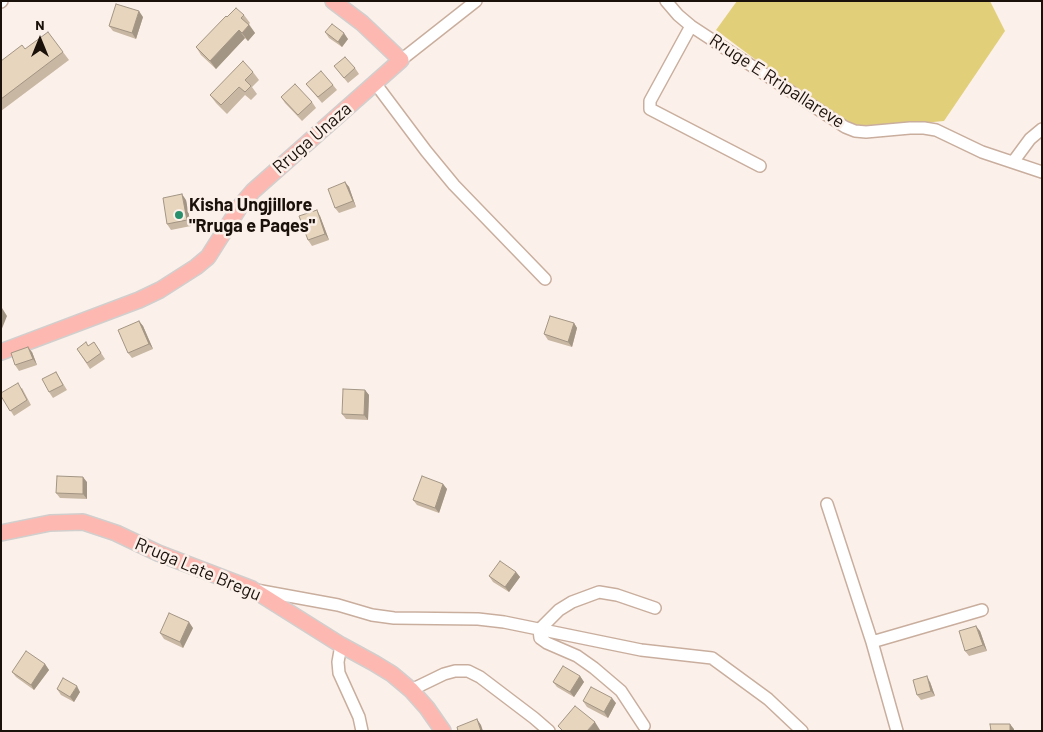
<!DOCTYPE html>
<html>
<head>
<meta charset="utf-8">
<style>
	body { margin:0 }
	#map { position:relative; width:1043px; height:732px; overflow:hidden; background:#fcf1ea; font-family:Barlow,sans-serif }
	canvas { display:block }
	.frame { position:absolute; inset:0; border:2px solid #1b110b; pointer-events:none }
	.north { position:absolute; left:15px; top:15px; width:50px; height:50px; -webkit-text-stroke:4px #fcf1ea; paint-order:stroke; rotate:0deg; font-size:14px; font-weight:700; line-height:20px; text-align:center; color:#1b110b }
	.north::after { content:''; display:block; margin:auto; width:18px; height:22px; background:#1b110b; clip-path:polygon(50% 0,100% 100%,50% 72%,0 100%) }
</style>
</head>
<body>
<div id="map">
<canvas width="1043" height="732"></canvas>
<div class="frame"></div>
<div class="north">N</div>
</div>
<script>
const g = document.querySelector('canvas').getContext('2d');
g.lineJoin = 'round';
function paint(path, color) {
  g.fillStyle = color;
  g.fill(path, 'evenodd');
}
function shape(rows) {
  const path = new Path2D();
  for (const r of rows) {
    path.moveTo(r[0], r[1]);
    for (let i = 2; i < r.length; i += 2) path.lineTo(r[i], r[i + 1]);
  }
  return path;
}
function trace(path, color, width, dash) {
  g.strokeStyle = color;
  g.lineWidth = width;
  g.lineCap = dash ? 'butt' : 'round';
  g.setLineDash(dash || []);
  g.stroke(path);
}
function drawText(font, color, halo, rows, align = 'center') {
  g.font = font + ' Barlow,sans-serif';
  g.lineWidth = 5;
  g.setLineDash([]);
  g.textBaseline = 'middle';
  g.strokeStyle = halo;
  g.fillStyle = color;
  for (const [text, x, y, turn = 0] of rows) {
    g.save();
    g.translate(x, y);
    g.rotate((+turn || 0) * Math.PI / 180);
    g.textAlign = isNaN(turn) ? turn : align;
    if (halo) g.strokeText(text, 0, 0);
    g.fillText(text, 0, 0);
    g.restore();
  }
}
paint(shape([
	[737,1,990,1,1005,31,944,121,859,129,768,69,716,30]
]), '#e2cf7a');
const minor = shape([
	[666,1,678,15,691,26,845,127,855,131,866,132,910,128,924,128,936,130,982,152,1042,172],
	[1,2,2,1],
	[691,26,650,101,650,109,760,166],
	[401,60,476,1],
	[375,83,426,151,454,185,545,279],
	[1013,162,1030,139,1042,129],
	[827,504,872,642,897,731],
	[256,590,338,605,372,615,394,618,478,619,504,622,641,650,712,658,768,699,802,731],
	[872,642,982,610],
	[341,645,338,662,339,673,359,717,362,731],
	[411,690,444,674,455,671,468,671,480,677,534,718,549,731],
	[644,726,621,691,594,668,577,656,547,643,540,638,539,630,559,610,572,602,599,592,617,595,655,608]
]);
const major = shape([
	[1,352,139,300,160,290,196,267,208,257,241,205,253,191,401,60,362,23,333,1],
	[1,533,50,523,83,522,116,533,158,553,252,589,341,645,374,663,392,674,411,690,427,708,443,731]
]);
trace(minor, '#c9ae9e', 14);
trace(major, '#d1cfce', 18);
trace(minor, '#fff', 11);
trace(major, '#fdb9b1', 15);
paint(shape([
	[244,15,250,23,249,24,255,33,248,41,245,38,216,69,201,55,196,47,227,17],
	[143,17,136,39,113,31,109,26],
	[325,32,348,39,342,47,329,38],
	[25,49,63,52,69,60,1,111,1,61],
	[334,66,355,68,359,74,348,83],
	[253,72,259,80,252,87,257,94,251,100,245,95,227,114,216,103,210,95],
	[306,84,333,85,337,90,322,103],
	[281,97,312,102,316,108,302,121,285,103],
	[345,182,349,187,356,207,339,213,335,208],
	[186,200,191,226,171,230,167,224],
	[320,216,329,240,312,246,308,240],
	[139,321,143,326,153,349,132,358,128,353],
	[574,323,577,328,572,347,548,340,544,334],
	[94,342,105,359,90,369,77,349,88,346],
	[32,352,37,365,19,371,15,365],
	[56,372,67,390,53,398,49,392],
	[22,388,31,405,14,416,1,396],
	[365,390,369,395,368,420,346,419,342,414],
	[87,482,87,499,60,498,56,493],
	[443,484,447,489,439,513,417,505,413,500],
	[516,572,520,577,509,592,493,582,489,576],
	[193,628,183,648,164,639,160,633],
	[980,631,987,651,969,656,965,651],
	[45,664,49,670,34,690,16,677,12,672],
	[580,676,584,682,574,697,557,687,553,682],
	[930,682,935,696,921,700,917,695],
	[57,689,80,692,74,702,61,695],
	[583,701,616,703,608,718,587,707]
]), '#c8b7a3');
paint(shape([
	[139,11,143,17,136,39,132,33],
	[249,25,255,33,248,41,242,33],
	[239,30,245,38,216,69,210,61],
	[344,33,348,39,342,47,338,42],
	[345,182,349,187,356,207,353,201],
	[182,194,186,200,191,226,187,220],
	[317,210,320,216,329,240,325,234],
	[2,308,7,316,1,331,1,309],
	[139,321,143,326,153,349,149,344],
	[574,323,577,328,572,347,568,342],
	[28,347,32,352,37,365,33,359],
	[365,390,369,395,368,420,364,415],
	[83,477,87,482,87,499,83,494],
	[443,484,447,489,439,513,435,508],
	[516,572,520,577,509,592,505,587],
	[189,622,193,628,183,648,180,642],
	[976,626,980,631,987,651,983,645],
	[45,664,49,670,34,690,31,685],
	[580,676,584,682,574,697,570,692],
	[927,676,930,682,935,696,931,691],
	[77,686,80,692,74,702,70,697],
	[612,698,616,703,608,718,604,712],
	[477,719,481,725,483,731,481,731],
	[595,722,600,730,600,731,587,731],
	[1010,724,1014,729,1014,731,1010,731]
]), '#a29584');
const building = shape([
	[116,4,139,11,132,33,109,26,116,4],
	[236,8,244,15,241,18,249,25,242,33,239,30,210,61,196,47,226,16,227,17,236,8],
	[332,24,344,33,338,42,325,32,332,24],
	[48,32,63,52,1,99,1,61,22,45,25,49,48,32],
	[345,57,355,68,344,78,334,66,345,57],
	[243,61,253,72,245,80,251,86,245,92,239,87,221,105,210,95,243,61],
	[321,71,333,85,318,97,306,84,321,71],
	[295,84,312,102,298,115,281,97,295,84],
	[345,182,353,201,335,208,328,189,345,182],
	[182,194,187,220,167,224,163,198,182,194],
	[317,210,325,234,308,240,299,216,317,210],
	[550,316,574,323,568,342,544,334,550,316],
	[139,321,149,344,128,353,118,330,139,321],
	[86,342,88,346,94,342,101,353,87,363,77,349,86,342],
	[28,347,33,359,15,365,11,353,28,347],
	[56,372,63,385,49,392,42,379,56,372],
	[18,383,27,400,10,411,1,396,1,393,18,383],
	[343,389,365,390,364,415,342,414,343,389],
	[57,476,83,477,83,494,56,493,57,476],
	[422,476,443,484,435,508,413,500,422,476],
	[500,561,516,572,505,587,489,576,500,561],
	[169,613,189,622,180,642,160,633,169,613],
	[976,626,983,645,965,651,959,631,976,626],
	[26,651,45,664,31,685,12,672,26,651],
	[563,666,580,676,570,692,553,682,563,666],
	[927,676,931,691,917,695,913,680,927,676],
	[63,678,77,686,70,697,57,689,63,678],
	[591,687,612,698,604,712,583,701,591,687],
	[575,706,595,722,587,731,563,731,558,726,575,706],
	[477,719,481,731,458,731,457,727,477,719],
	[990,724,1010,724,1010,731,991,731,990,724]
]);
paint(building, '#e8d5bd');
trace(building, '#a29584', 1);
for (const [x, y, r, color] of [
	[179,215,5,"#28906d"]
]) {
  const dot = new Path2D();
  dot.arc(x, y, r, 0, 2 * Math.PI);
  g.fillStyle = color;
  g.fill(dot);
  trace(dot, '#fcf1ea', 2);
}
drawText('18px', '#1b110b', '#fcf1ea', [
	["Rruge E Rripallareve",777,81,33],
	["Rruga Unaza",312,138,-41],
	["Rruga Late Bregu",198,569,23]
]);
drawText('bold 18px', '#1b110b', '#fcf1ea', [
	["Kisha Ungjillore",189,205],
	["\"Rruga e Paqes\"",189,226]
], 'left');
</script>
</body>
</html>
